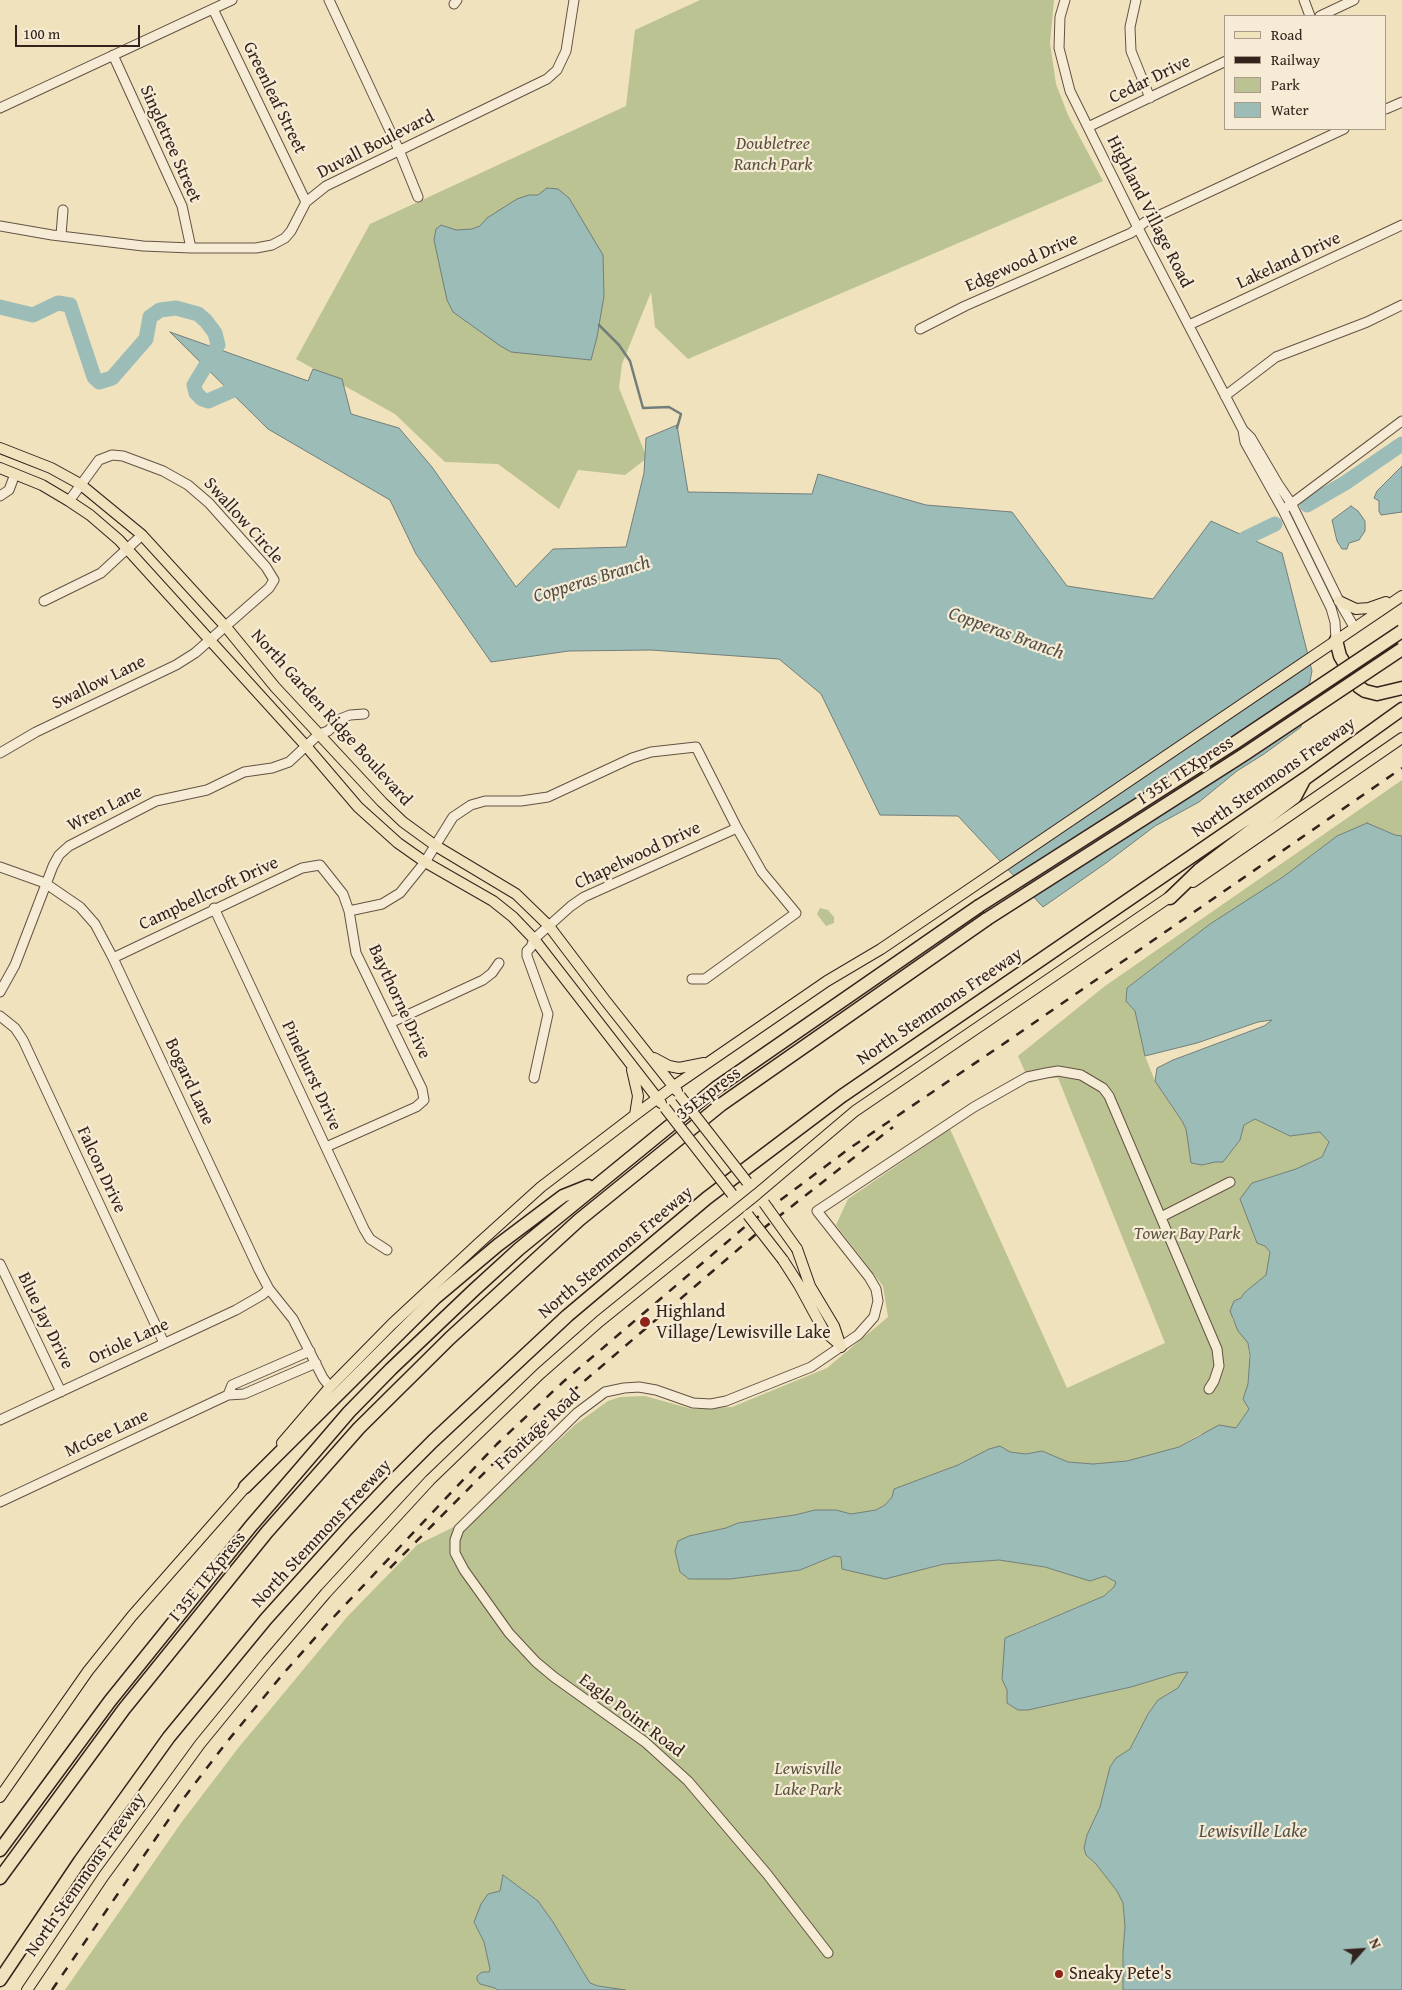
<!DOCTYPE html>
<html>
<head>
<meta charset="utf-8">
<style>
	body { margin:0 }
	#map { position:relative; width:1402px; height:1990px; overflow:hidden; background:#f1e2be; font-family:"Gentium Book Plus",serif }
	canvas { display:block }
	.legend { position:absolute; left:1224px; top:15px; width:162px; height:115px; box-sizing:border-box; background:#f6ecd5; border:1px solid #a89b8b; margin:0; padding:6px 9px; list-style:none; font-size:15px; color:#34221c }
	.legend li { display:flex; align-items:center; gap:10px; height:25px }
	.legend b { width:25px; border:1px solid #a89b8b }
	.north { position:absolute; left:1337px; top:1925px; width:50px; height:50px; -webkit-text-stroke:4px #f6ecd5; paint-order:stroke; rotate:64deg; font-size:14px; font-weight:700; line-height:20px; text-align:center; color:#34221c }
	.north::after { content:''; display:block; margin:auto; width:18px; height:22px; background:#34221c; clip-path:polygon(50% 0,100% 100%,50% 72%,0 100%) }
	.scale { position:absolute; left:15px; top:25px; width:125px; height:22px; box-sizing:border-box; border:2px solid #34221c; border-top:0; padding-left:6px; font-size:15px; line-height:18px; white-space:nowrap; color:#34221c; -webkit-text-stroke:4px #f6ecd5; paint-order:stroke }
</style>
</head>
<body>
<div id="map">
<canvas width="1402" height="1990"></canvas>
<ul class="legend">
<li><b style="height:6px;background:#f1e2be"></b>Road</li>
<li><b style="height:6px;background:#34221c"></b>Railway</li>
<li><b style="height:14px;background:#bac391"></b>Park</li>
<li><b style="height:14px;background:#9cbcb8"></b>Water</li>
</ul>
<div class="north">N</div>
<div class="scale">100 m</div>
</div>
<script>
const g = document.querySelector('canvas').getContext('2d');
g.lineJoin = 'round';
function paint(path, color) {
  g.fillStyle = color;
  g.fill(path, 'evenodd');
}
function shape(rows) {
  const path = new Path2D();
  for (const r of rows) {
    path.moveTo(r[0], r[1]);
    for (let i = 2; i < r.length; i += 2) path.lineTo(r[i], r[i + 1]);
  }
  return path;
}
function trace(path, color, width, dash) {
  g.strokeStyle = color;
  g.lineWidth = width;
  g.lineCap = dash ? 'butt' : 'round';
  g.setLineDash(dash || []);
  g.stroke(path);
}
function drawText(font, color, halo, rows, align = 'center') {
  g.font = font + ' "Gentium Book Plus",serif';
  g.lineWidth = 4.5;
  g.setLineDash([]);
  g.textBaseline = 'middle';
  g.strokeStyle = halo;
  g.fillStyle = color;
  for (const [text, x, y, turn = 0] of rows) {
    g.save();
    g.translate(x, y);
    g.rotate((+turn || 0) * Math.PI / 180);
    g.textAlign = isNaN(turn) ? turn : align;
    if (halo) g.strokeText(text, 0, 0);
    g.fillText(text, 0, 0);
    g.restore();
  }
}
paint(shape([
	[700,0,1054,0,1050,43,1056,84,1068,115,1103,181,688,359,655,327,651,292,622,364,619,388,647,458,625,475,578,470,559,509,498,464,445,462,395,414,296,359,370,224,626,106,635,30],
	[1402,780,1402,836,1395,835,1367,823,1337,836,1283,877,1210,924,1127,988,1126,1001,1135,1011,1145,1056,1155,1081,1182,1121,1186,1129,1191,1163,1202,1165,1215,1162,1223,1162,1240,1140,1244,1125,1255,1119,1290,1136,1321,1132,1329,1142,1322,1157,1296,1169,1263,1179,1240,1199,1257,1242,1265,1246,1270,1252,1266,1275,1244,1293,1241,1298,1234,1301,1232,1319,1248,1343,1250,1368,1248,1384,1243,1399,1249,1409,1236,1428,1200,1434,1179,1447,1127,1461,1093,1464,1068,1462,1042,1451,1026,1454,1010,1452,973,1457,958,1465,894,1489,892,1497,885,1505,876,1510,851,1514,836,1510,815,1510,795,1515,738,1523,726,1528,689,1536,678,1541,675,1551,680,1572,689,1579,730,1579,800,1570,834,1556,841,1557,842,1569,857,1572,926,1569,944,1564,999,1560,1045,1567,1090,1581,1104,1576,1117,1582,1114,1587,1104,1596,1015,1633,1002,1679,1018,1710,1028,1710,1131,1687,1177,1673,1188,1672,1178,1688,1158,1700,1148,1714,1130,1749,1116,1758,1110,1767,1100,1807,1087,1835,1084,1848,1086,1855,1096,1864,1117,1891,1123,1903,1125,1927,1123,1952,1123,1990,626,1990,598,1986,590,1983,553,1922,538,1901,503,1875,500,1891,474,1922,484,1942,490,1969,489,1972,482,1972,477,1976,480,1984,495,1988,497,1990,65,1990,181,1823,239,1747,347,1617,417,1545,478,1515,576,1424,608,1401,620,1397,645,1396,692,1409,732,1407,827,1368,888,1317,883,1286,836,1225,848,1199,950,1129,1067,1388,1165,1343,1058,1078,1040,1078,1030,1083,1018,1056,1105,986],
	[820,908,828,910,834,917,834,923,826,926,817,914]
]), '#bac391');
const water = shape([
	[547,188,558,189,569,198,603,255,604,296,597,337,591,360,511,352,499,345,453,312,447,300,434,240,436,229,441,225,456,230,472,229,480,226,487,218,517,199,529,195,538,195,547,188],
	[170,332,308,381,313,369,342,379,351,414,399,428,432,467,516,587,553,549,626,547,644,473,646,438,677,425,688,492,812,494,818,474,926,505,1012,512,1067,586,1153,599,1211,521,1282,553,1312,671,1301,727,1264,754,1237,771,1199,802,1155,826,1106,863,1043,907,958,816,880,815,821,694,779,659,651,650,569,651,491,662,416,554,390,500,268,429,170,332],
	[1402,466,1402,512,1381,515,1379,511,1379,501,1374,498,1377,491,1402,466],
	[1351,506,1358,511,1365,521,1365,531,1359,540,1349,543,1347,549,1342,549,1337,541,1332,520,1351,506],
	[1367,823,1395,835,1402,836,1402,1990,1123,1990,1123,1952,1125,1927,1123,1903,1117,1891,1096,1864,1086,1855,1084,1848,1087,1835,1100,1807,1110,1767,1116,1758,1130,1749,1148,1714,1158,1700,1178,1688,1188,1672,1177,1673,1131,1687,1028,1710,1018,1710,1007,1703,1007,1690,1002,1679,1005,1638,1104,1596,1114,1587,1116,1582,1105,1576,1090,1581,1045,1567,999,1560,944,1564,885,1579,842,1569,841,1557,834,1556,800,1570,730,1579,689,1579,680,1572,675,1551,678,1541,689,1536,726,1528,738,1523,795,1515,815,1510,836,1510,851,1514,876,1510,885,1505,892,1497,894,1489,958,1465,989,1449,1000,1446,1010,1452,1026,1454,1042,1451,1068,1462,1093,1464,1127,1461,1179,1447,1219,1425,1236,1428,1249,1409,1243,1399,1248,1384,1250,1356,1248,1343,1238,1331,1230,1311,1234,1301,1241,1298,1244,1293,1266,1275,1270,1252,1265,1246,1257,1243,1240,1199,1252,1183,1296,1169,1322,1157,1329,1142,1320,1132,1290,1136,1255,1119,1244,1125,1240,1140,1223,1162,1215,1162,1202,1165,1191,1163,1186,1129,1182,1121,1155,1081,1157,1068,1173,1060,1264,1026,1272,1020,1258,1022,1197,1043,1145,1056,1135,1011,1126,1001,1127,988,1210,924,1283,877,1337,836,1367,823],
	[503,1875,538,1901,553,1922,590,1983,598,1986,626,1990,497,1990,495,1988,480,1984,477,1980,477,1976,482,1972,489,1972,490,1969,484,1942,474,1922,481,1904,488,1894,500,1891,503,1875]
]);
paint(water, '#9cbcb8');
trace(water, '#727e7a', 1);
trace(shape([
	[599,325,619,345,630,361,643,408,669,407,681,414,677,428]
]), '#727e7a', 2.5);
trace(shape([
	[0,307,33,315,58,303,70,305,94,377,99,382,112,378,146,339,150,317,160,310,176,308,198,314,206,321,215,333,218,345,194,385,196,393,202,399,208,401,247,384],
	[1307,505,1345,483,1402,444],
	[1234,552,1246,538,1275,524]
]), '#9cbcb8', 15);
const minor = shape([
	[329,0,399,150,418,197],
	[1065,0,1060,17,1059,48,1070,91,1138,228,1243,430,1245,442,1283,510,1331,608,1335,622,1336,640],
	[1136,0,1130,27,1131,51,1150,98],
	[1304,0,1310,16],
	[454,4,457,0],
	[213,9,306,202],
	[1320,16,1354,0],
	[113,55,182,206,191,248],
	[0,108,232,0],
	[1386,109,1402,102],
	[1088,127,1226,61],
	[0,226,52,235,143,246,191,248,256,248,272,245,285,238,291,231,306,202,326,186,547,79,557,70,566,51,574,0],
	[61,235,63,210],
	[1189,325,1402,225],
	[920,329,965,306,1131,233,1145,222,1344,129],
	[1225,396,1276,357,1367,322,1402,305],
	[1243,430,1251,438,1278,484,1291,503,1339,601,1354,627],
	[0,496,9,490,15,474],
	[1287,507,1402,421],
	[44,601,101,573,142,535],
	[0,753,36,732,176,665,195,653,269,588,274,580,266,567,209,503,188,485,163,471,123,456,112,455,99,460,69,501],
	[0,867,45,883,80,907,95,924,113,958,259,1270,269,1289,293,1319,323,1378,330,1387],
	[214,908,364,1229,370,1239,387,1250],
	[349,911,382,904,400,893,425,862,453,817,471,805,485,801,521,801,548,797,632,758,651,752,696,747,737,828,762,872,796,913,705,979,692,979],
	[113,958,302,868,320,865,343,894,349,911,356,953,422,1089,424,1100,416,1107,326,1147],
	[0,992,15,965,53,866,59,855,69,846,156,801,207,790,244,772,272,768,289,762,319,734,328,731,340,719,350,715,364,714],
	[0,1016,15,1028,23,1040,164,1343],
	[390,1023,483,980,492,973,499,963],
	[534,1078,548,1014,527,956,527,951,531,947,534,939,571,906,584,897,737,828],
	[1161,1217,1230,1182],
	[0,1264,61,1392],
	[228,1395,232,1385,310,1351],
	[0,1420,236,1310,262,1295,269,1289],
	[0,1502,228,1395,244,1394,316,1363],
	[828,1953,767,1874,688,1781,645,1742,554,1677,536,1662,509,1633,464,1570,455,1553,455,1540,459,1529,577,1413,605,1392,624,1388,639,1387,656,1390,693,1403,711,1404,726,1401,811,1367,858,1335,874,1317,878,1301,876,1289,869,1277,817,1211,974,1107,1027,1077,1046,1073,1058,1071,1081,1075,1103,1088,1109,1096,1217,1349,1219,1366,1214,1381,1209,1389]
]);
const major = shape([
	[0,448,51,468,80,484,142,535,226,627,275,687,382,802,403,822,436,846,516,894,549,926,605,1000,677,1091],
	[0,468,42,485,69,501,90,515,119,540,306,746,358,807,398,843,425,862,493,901,513,917,534,939,661,1103],
	[1339,601,1356,609,1369,608,1386,602],
	[1193,882,1402,738],
	[654,1058,669,1066,679,1068,704,1063],
	[632,1070,638,1096,635,1115],
	[797,1249,810,1286,834,1326,841,1347],
	[783,1260,799,1285,824,1331,840,1345],
	[282,1443,330,1387,392,1324,478,1244,541,1187,635,1115,674,1086,827,981,881,949,1402,596],
	[0,1797,88,1671,132,1616,249,1483],
	[27,1990,103,1877,200,1744,267,1662,326,1593,430,1480,540,1374,600,1321,757,1194,855,1111,1174,894]
]);
const highway = shape([
	[1336,640,1340,656,1359,687,1365,691,1377,694,1402,688],
	[1170,898,1199,870,1295,797,1303,782],
	[245,1487,435,1298,498,1245,563,1196,588,1186],
	[0,1850,110,1701,251,1526,349,1412,391,1369,474,1290,519,1249,716,1088,979,906],
	[0,1878,124,1709,267,1532,359,1428,450,1338,579,1220,722,1104,987,919],
	[0,1980,80,1861,169,1737,266,1619,348,1528,390,1484,433,1441,567,1316,707,1198,842,1096,1306,778,1402,709]
]);
trace(minor, '#635244', 11);
trace(major, '#34221c', 12);
trace(highway, '#34221c', 15);
trace(minor, '#f6ecd5', 9);
trace(major, '#f1e2be', 10);
trace(highway, '#f1e2be', 12);
trace(shape([
	[390,1568,498,1459,575,1389,755,1235,893,1127],
	[52,1990,180,1803,226,1743,283,1674,329,1622,497,1444,563,1382,747,1225,850,1148,1015,1036,1402,768]
]), '#34221c', 2.5, [9, 9]);
const majorBridge = shape([
	[680,1096,747,1182],
	[665,1108,732,1194],
	[764,1203,797,1249],
	[748,1215,783,1260]
]);
const highwayBridge = shape([
	[979,906,1236,742,1402,631],
	[987,919,1245,754,1402,649]
]);
trace(majorBridge, '#34221c', 12, []);
trace(highwayBridge, '#34221c', 15, []);
trace(majorBridge, '#f1e2be', 10);
trace(highwayBridge, '#f1e2be', 12);
for (const [x, y, r, color] of [
	[645,1322,6,"#8f2418"],
	[1059,1974,5,"#8f2418"]
]) {
  const dot = new Path2D();
  dot.arc(x, y, r, 0, 2 * Math.PI);
  g.fillStyle = color;
  g.fill(dot);
  trace(dot, '#f6ecd5', 2);
}
drawText('18px', '#34221c', '#f6ecd5', [
	["Cedar Drive",1150,80,-26],
	["Greenleaf Street",274,98,64],
	["Singletree Street",170,144,66],
	["Duvall Boulevard",376,145,-27],
	["Highland Village Road",1149,212,63],
	["Lakeland Drive",1289,261,-25],
	["Edgewood Drive",1022,263,-24],
	["Swallow Circle",243,521,48],
	["Swallow Lane",99,683,-26],
	["North Garden Ridge Boulevard",331,718,48],
	["I 35E TEXpress",1186,771,-33],
	["North Stemmons Freeway",1274,778,-35],
	["Wren Lane",105,809,-27],
	["Chapelwood Drive",638,856,-25],
	["Campbellcroft Drive",209,894,-25],
	["Baythorne Drive",399,1002,65],
	["North Stemmons Freeway",940,1007,-34],
	["Pinehurst Drive",311,1076,65],
	["Bogard Lane",189,1082,65],
	["35Express",709,1094,-37],
	["Falcon Drive",101,1170,65],
	["North Stemmons Freeway",616,1253,-40],
	["Blue Jay Drive",45,1321,64],
	["Oriole Lane",129,1342,-25],
	["Frontage Road",538,1430,-43],
	["McGee Lane",107,1434,-25],
	["North Stemmons Freeway",322,1534,-47],
	["I 35E TEXpress",208,1577,-51],
	["Eagle Point Road",631,1716,37],
	["North Stemmons Freeway",86,1875,-55]
]);
drawText('italic 18px', '#5c523f', '#f6ecd5', [
	["Doubletree",773,144],
	["Ranch Park",773,165],
	["Tower Bay Park",1187,1234],
	["Lewisville",808,1769],
	["Lake Park",808,1790]
]);
drawText('18px', '#34221c', '#f6ecd5', [
	["Highland",656,1312],
	["Village/Lewisville Lake",656,1333],
	["Sneaky Pete's",1069,1974]
], 'left');
drawText('italic 19px', '#53504b', '#f6ecd5', [
	["Copperas Branch",592,580,-17],
	["Copperas Branch",1006,634,20],
	["Lewisville Lake",1253,1832]
]);
</script>
</body>
</html>
